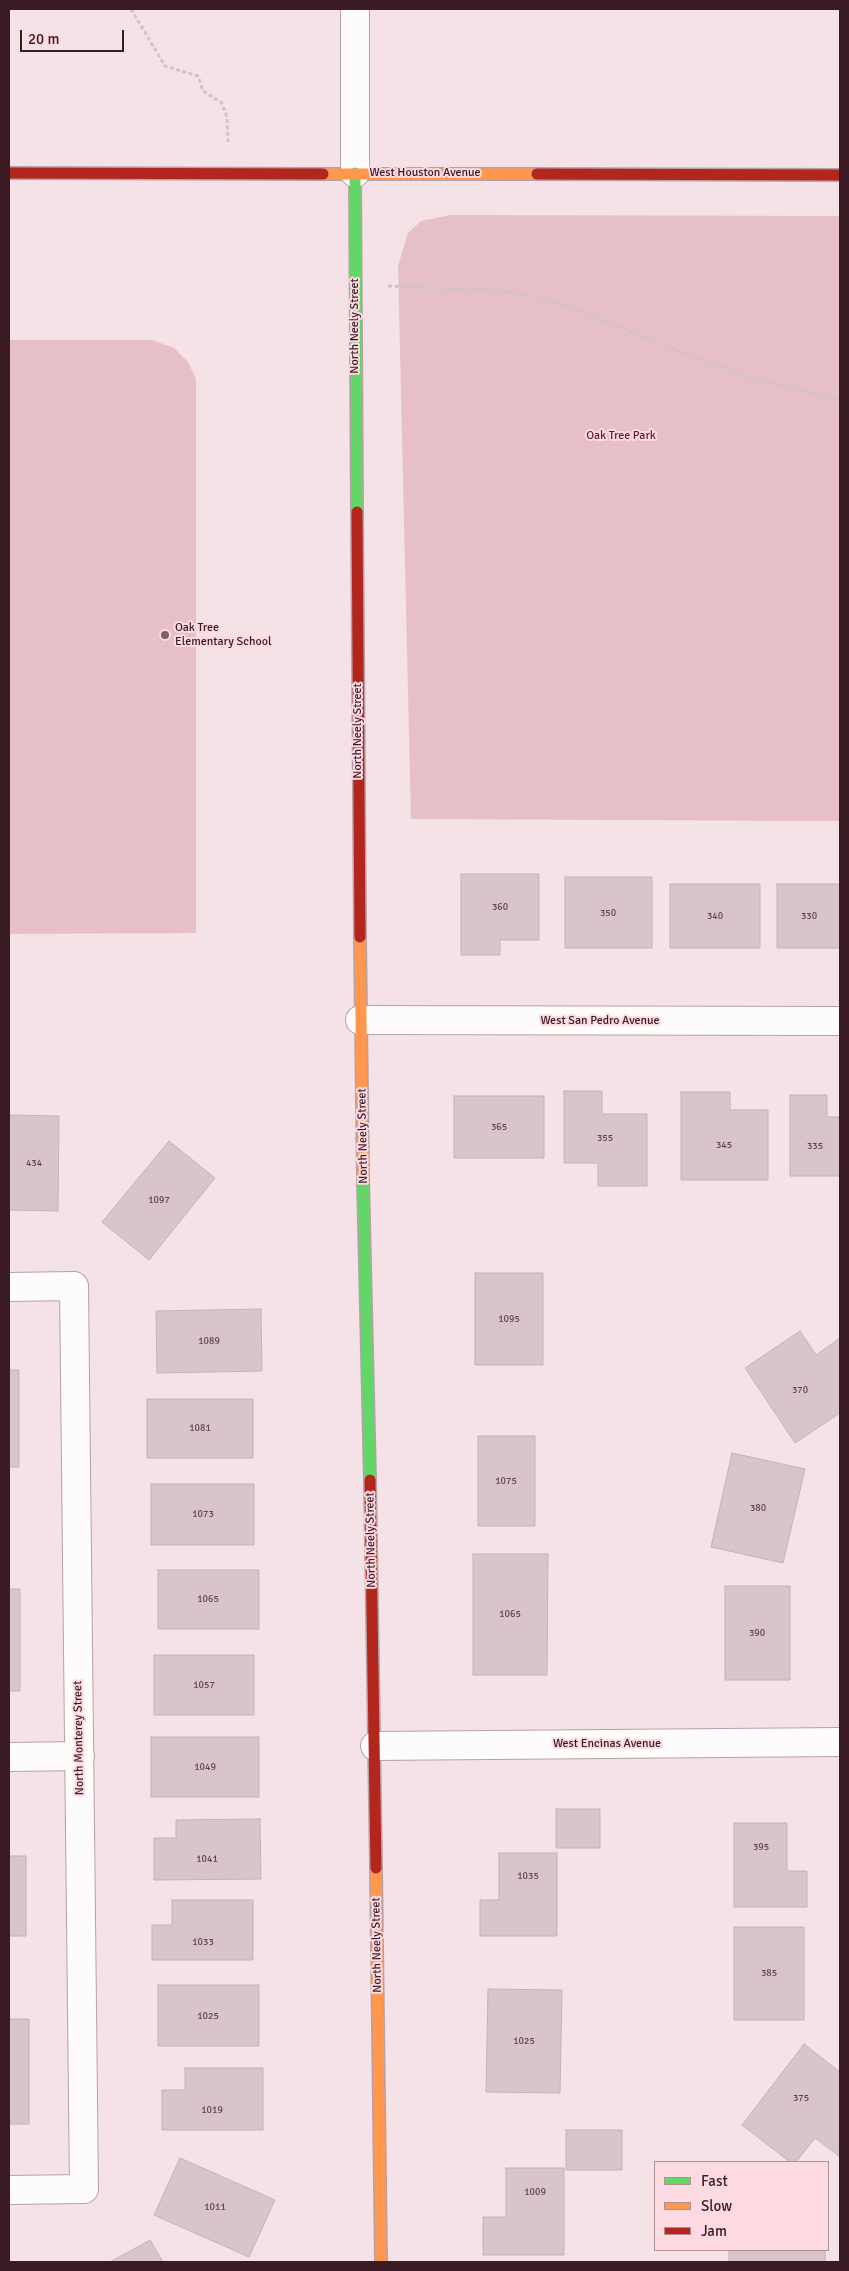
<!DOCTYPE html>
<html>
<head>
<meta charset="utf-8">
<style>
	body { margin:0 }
	#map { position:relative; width:849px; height:2271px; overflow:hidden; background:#f5e2e6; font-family:Signika,sans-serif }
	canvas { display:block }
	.frame { position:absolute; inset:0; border:10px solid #3a1b24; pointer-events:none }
	.legend { position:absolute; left:654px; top:2161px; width:175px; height:90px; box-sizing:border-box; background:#fddae2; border:1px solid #af8e96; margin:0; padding:6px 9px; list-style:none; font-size:15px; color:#3a1b24 }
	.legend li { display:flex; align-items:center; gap:10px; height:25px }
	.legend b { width:25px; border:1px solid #af8e96 }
	.scale { position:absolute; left:20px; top:30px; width:104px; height:22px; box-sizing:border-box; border:2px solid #3a1b24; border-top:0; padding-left:6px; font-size:15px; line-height:18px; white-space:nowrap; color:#3a1b24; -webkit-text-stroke:4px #fddae2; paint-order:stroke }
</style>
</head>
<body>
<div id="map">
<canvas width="849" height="2271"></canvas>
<div class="frame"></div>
<ul class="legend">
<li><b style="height:6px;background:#63d668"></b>Fast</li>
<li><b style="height:6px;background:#ff974d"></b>Slow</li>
<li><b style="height:6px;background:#b3261e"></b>Jam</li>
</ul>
<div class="scale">20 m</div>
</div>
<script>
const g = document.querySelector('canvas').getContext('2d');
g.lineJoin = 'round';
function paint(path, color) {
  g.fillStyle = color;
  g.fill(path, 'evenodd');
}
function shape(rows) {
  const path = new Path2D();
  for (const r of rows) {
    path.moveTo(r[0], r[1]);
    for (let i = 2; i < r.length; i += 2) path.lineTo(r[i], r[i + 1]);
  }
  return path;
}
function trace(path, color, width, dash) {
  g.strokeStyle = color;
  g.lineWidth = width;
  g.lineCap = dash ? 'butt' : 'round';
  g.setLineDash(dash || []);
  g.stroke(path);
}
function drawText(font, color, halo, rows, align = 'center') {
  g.font = font + ' Signika,sans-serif';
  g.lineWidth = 4;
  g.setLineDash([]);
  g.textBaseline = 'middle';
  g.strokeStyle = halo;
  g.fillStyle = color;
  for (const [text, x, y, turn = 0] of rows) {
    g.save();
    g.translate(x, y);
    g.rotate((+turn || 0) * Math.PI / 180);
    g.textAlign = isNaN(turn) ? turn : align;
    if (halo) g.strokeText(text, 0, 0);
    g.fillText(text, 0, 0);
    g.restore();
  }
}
paint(shape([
	[451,215,840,216,840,821,411,819,398,266,408,233,421,221],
	[9,340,152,340,174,348,188,362,196,379,196,933,9,934]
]), '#e6bfc8');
const building = shape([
	[461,874,539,874,539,940,500,940,500,955,461,955,461,874],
	[565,877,652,877,652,948,565,948,565,877],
	[670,884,760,884,760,948,670,948,670,884],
	[777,884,840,884,840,948,777,948,777,884],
	[564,1091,602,1091,602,1114,647,1114,647,1186,598,1186,598,1163,564,1163,564,1091],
	[681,1092,730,1092,730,1110,768,1110,768,1180,681,1180,681,1092],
	[790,1095,827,1095,827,1117,840,1117,840,1176,790,1176,790,1095],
	[454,1096,544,1096,544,1158,454,1158,454,1096],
	[9,1115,59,1116,58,1211,9,1210,9,1115],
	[169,1141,215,1178,149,1260,102,1222,169,1141],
	[475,1273,543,1273,543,1365,475,1365,475,1273],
	[261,1309,262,1371,157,1373,156,1311,261,1309],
	[800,1331,816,1355,840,1338,840,1413,795,1443,745,1368,800,1331],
	[9,1370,19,1370,19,1467,9,1467,9,1370],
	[147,1399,253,1399,253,1458,147,1458,147,1399],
	[478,1436,535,1436,535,1526,478,1526,478,1436],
	[732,1453,805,1469,783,1563,711,1547,732,1453],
	[151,1484,254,1484,254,1545,151,1545,151,1484],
	[473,1554,548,1554,547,1675,473,1675,473,1554],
	[158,1570,259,1570,259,1629,158,1629,158,1570],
	[725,1586,790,1586,790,1680,725,1680,725,1586],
	[9,1589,20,1589,20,1691,9,1691,9,1589],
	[154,1655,254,1655,254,1715,154,1715,154,1655],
	[151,1737,259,1737,259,1797,151,1797,151,1737],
	[556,1809,600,1809,600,1848,556,1848,556,1809],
	[260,1819,261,1879,154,1880,154,1838,176,1838,176,1820,260,1819],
	[734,1823,787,1823,787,1871,807,1871,807,1907,734,1907,734,1823],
	[499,1853,557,1853,557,1936,480,1936,480,1900,499,1900,499,1853],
	[9,1856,26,1856,26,1936,9,1936,9,1856],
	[172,1900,253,1900,253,1960,152,1960,152,1925,172,1925,172,1900],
	[734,1927,804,1927,804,2020,734,2020,734,1927],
	[158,1985,259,1985,259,2046,158,2046,158,1985],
	[488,1989,562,1990,560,2093,486,2092,488,1989],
	[9,2019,29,2019,29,2124,9,2124,9,2019],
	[804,2044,840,2072,840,2154,839,2156,815,2138,796,2162,790,2162,742,2125,804,2044],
	[185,2068,263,2068,263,2130,162,2130,162,2090,185,2090,185,2068],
	[566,2130,622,2130,622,2170,566,2170,566,2130],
	[180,2158,275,2200,249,2257,154,2215,180,2158],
	[506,2168,564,2168,564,2255,483,2255,483,2217,506,2217,506,2168],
	[150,2240,163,2262,110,2262,150,2240],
	[729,2250,825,2250,825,2262,729,2262,729,2250]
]);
paint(building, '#d9c3cd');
trace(building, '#c6b0b9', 1);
const street = shape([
	[355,173,355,9],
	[360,1020,840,1021],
	[9,1287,74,1286,84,2189,9,2190],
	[375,1746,840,1742],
	[9,1757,80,1756]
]);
const fast = shape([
	[355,173,357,512],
	[363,1179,370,1480]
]);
const slow = shape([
	[323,174,537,174],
	[360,937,363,1179],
	[376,1868,381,2262]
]);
const jam = shape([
	[9,173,323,174],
	[537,174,840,175],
	[357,512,360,937],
	[370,1480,376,1868]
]);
trace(street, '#b7a1a6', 30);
trace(fast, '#b7a1a6', 14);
trace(slow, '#b7a1a6', 14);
trace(jam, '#b7a1a6', 14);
trace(shape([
	[131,9,165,66,198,76,203,91,222,103,227,118,228,142],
	[388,286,486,290,524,294,569,307,691,356,747,376,840,400]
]), '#cfc5c7', 3, [4, 2.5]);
trace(street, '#fefbfb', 28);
trace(fast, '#63d668', 11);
trace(slow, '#ff974d', 11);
trace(jam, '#b3261e', 11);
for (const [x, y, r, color] of [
	[165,635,5,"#7b6168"]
]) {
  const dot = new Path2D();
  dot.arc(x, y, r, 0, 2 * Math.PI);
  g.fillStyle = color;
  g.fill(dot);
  trace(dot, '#fddae2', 2);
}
drawText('10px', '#62454e', null, [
	["360",500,907],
	["350",608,913],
	["340",715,916],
	["330",809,916],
	["365",499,1127],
	["355",605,1138],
	["345",724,1145],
	["335",815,1146],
	["434",34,1163],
	["1097",159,1200],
	["1095",509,1319],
	["1089",209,1341],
	["370",800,1390],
	["1081",200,1428],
	["1075",506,1481],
	["380",758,1508],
	["1073",203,1514],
	["1065",208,1599],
	["1065",510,1614],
	["390",757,1633],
	["1057",204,1685],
	["1049",205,1767],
	["395",761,1847],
	["1041",207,1859],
	["1035",528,1876],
	["1033",203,1942],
	["385",769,1973],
	["1025",208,2016],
	["1025",524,2041],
	["375",801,2098],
	["1019",212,2110],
	["1009",535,2192],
	["1011",215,2207]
]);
drawText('12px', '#3a1b24', '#fddae2', [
	["West Houston Avenue",425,173],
	["North Neely Street",355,326,-90],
	["North Neely Street",358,731,-90],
	["West San Pedro Avenue",600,1021],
	["North Neely Street",363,1136,-91],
	["North Neely Street",371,1540,-91],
	["North Monterey Street",79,1738,-91],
	["West Encinas Avenue",607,1744],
	["North Neely Street",377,1945,-91]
]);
drawText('12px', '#691836', '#fddae2', [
	["Oak Tree Park",621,436]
]);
drawText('12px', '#3a1b24', '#fddae2', [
	["Oak Tree",175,628],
	["Elementary School",175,642]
], 'left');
</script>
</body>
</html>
